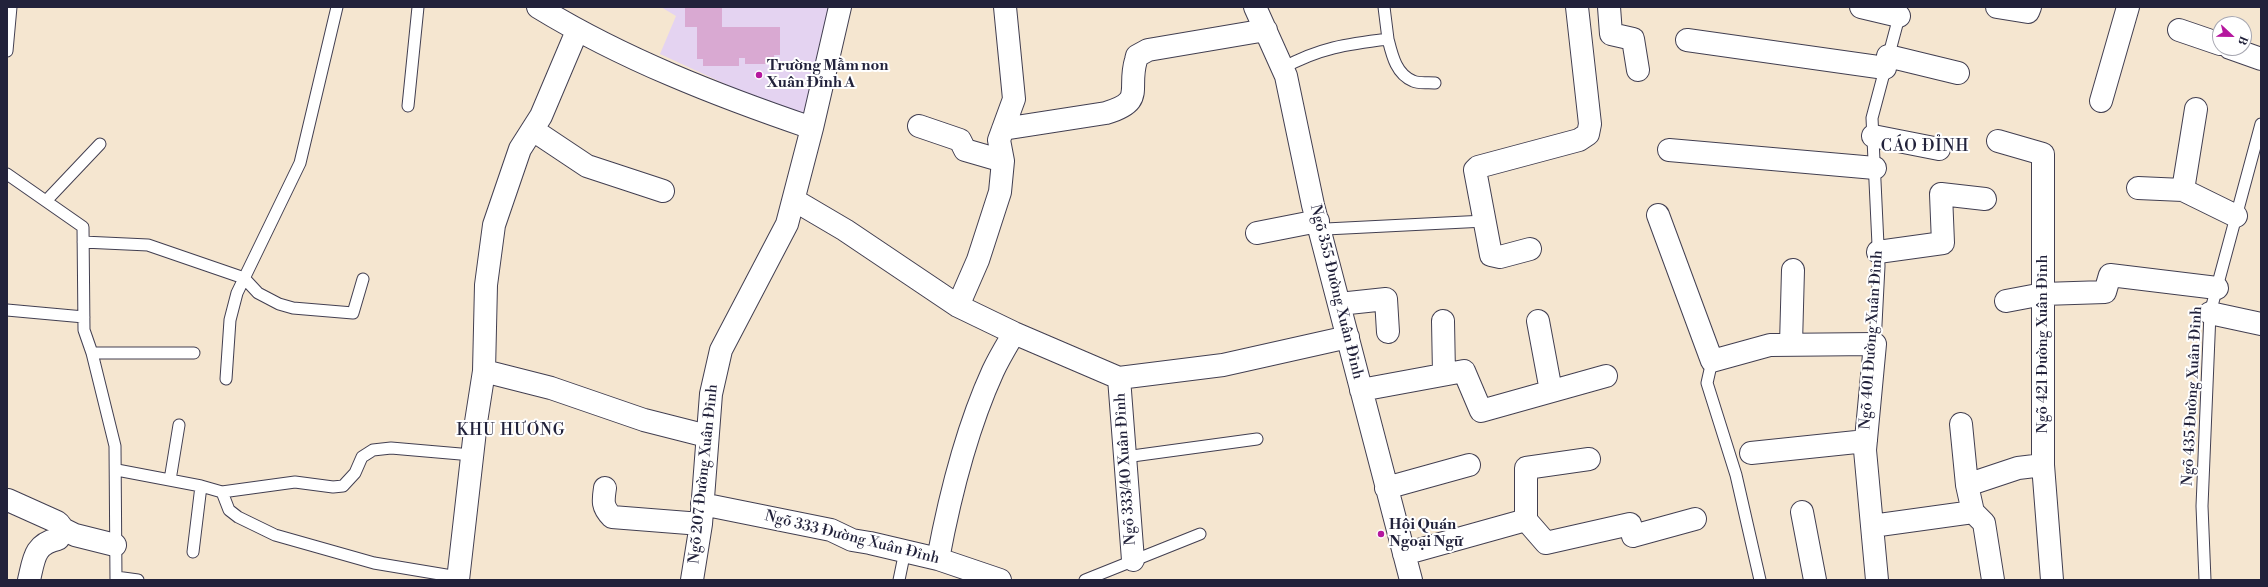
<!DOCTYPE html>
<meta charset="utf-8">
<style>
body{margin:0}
#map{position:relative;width:2268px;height:587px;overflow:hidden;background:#f5e6d0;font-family:"Libre Bodoni",serif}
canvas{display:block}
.frame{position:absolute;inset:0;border:8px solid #22223b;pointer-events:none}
.north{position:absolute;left:2212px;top:16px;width:40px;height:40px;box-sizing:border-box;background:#fff;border:1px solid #a7a7b1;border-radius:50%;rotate:112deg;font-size:11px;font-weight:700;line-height:16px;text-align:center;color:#22223b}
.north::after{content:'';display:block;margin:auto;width:14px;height:18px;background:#b5179e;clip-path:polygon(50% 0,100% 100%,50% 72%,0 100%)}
</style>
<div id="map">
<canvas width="2268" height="587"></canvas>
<div class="frame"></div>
<div class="north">B</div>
</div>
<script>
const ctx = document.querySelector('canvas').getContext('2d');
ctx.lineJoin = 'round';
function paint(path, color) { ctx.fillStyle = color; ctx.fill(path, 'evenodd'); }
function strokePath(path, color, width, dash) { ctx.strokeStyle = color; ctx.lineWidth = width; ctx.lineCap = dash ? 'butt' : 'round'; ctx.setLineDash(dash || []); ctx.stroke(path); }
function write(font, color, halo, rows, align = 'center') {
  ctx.font = font + ' "Libre Bodoni",serif'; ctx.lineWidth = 4; ctx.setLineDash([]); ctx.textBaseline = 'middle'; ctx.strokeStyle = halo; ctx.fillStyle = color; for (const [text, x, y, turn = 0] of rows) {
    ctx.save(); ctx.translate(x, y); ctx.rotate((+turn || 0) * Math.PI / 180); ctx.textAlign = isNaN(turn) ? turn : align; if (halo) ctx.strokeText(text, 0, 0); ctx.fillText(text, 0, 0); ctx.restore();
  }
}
paint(new Path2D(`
 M661,7H829L803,115L749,95L660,54L676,16Z`), '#e4d3f1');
paint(new Path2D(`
 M685,7H722V27H780V55H774L775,64H745V58H739V66H703V59H697V27H685Z`), '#d9a9d2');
const service = new Path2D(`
 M1384,7L1388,39
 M7,51L11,7
 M1283,68C1319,48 1347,44 1388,39C1392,55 1396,74 1413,81C1419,84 1428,82 1435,83
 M408,106L418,7
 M7,174L83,227L84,330L92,353L115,446L116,580
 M46,201L100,144
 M1320,227L1326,229L1485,221
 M83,242L148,245L244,278L258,293L279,304L293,308L353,313L363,279
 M7,310L84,317
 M1875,344L1879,266L1872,118L1900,13
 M92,353H194
 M1712,361L1707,383L1736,475L1760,580
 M226,379L230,320L237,293L300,163L337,7
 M1125,457L1257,439
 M117,470L201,486L222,492L295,482L333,487L343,486L355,473L362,457L373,450L391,448L472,455
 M170,480L179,425
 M222,492L229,510L238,517L275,535L374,563L458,577
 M193,552L201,486
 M116,577L138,580
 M899,580L905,551
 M1085,580L1200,534
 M2205,580L2202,506L2210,313L2261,124`);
const minor = new Path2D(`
 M538,7C623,59 718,96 812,128
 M1255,7L1286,76L1313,205L1411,580
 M1609,7L1611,34L1633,39L1638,70
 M1861,7L1899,16
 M1997,7L2028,12L2030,7
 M2179,30L2220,44
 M1687,40L1885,68
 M2230,48L2261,59
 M1888,56L1958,73
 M2101,101L2128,7
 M919,126L960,140L965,150L1003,161
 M1003,129L1106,113C1146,101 1127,90 1136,60L1137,56L1148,50L1266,30
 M533,130L587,166L663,191
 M1873,136L1939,149
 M1998,141L2043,154V465L2052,580
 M1669,150L1875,168
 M2138,188L2183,190L2236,216
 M2183,190L2196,109
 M794,200L845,230L958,306L1014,333L1119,378L1223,365L1348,337
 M1658,215L1712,361L1770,345L1875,344L1865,450L1877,580
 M1257,233L1318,221
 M1530,249L1500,257L1491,255L1475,170L1478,167L1579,140L1588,134L1590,124L1577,7
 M1878,252L1943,243L1941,194L1985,199
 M2006,301L2043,294L2105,292L2110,275L2217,288
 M1339,304L1386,299L1388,332
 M958,306L978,260L1000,192L1003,161L999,140L1014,99L1005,7
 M2210,313L2261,324
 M1443,321L1444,374
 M1538,321L1551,391
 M1791,344L1793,270
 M484,371L551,388L644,420L707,436
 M1119,378L1133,560
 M1361,390L1464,371L1481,411L1606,376
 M1961,424L1967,485L1973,512L1984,523L1993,580
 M1751,453L1866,441
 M1589,459L1526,468V520L1546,543L1630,524L1633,536L1695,519
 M1967,485L2018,468L2043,465
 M605,488C603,501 602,507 612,517L701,524
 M1386,488L1469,465
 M8,500L57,522C63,526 63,533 58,539C34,544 34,559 29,580
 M702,504L831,530L852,540L870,543L938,559L1000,580
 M1802,512L1815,580
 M1872,526L1973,512
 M61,528L75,535L115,545
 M1404,554L1526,520
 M938,559C950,495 966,430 993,371C999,358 1007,345 1014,333
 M458,580L476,422L484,371L486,285L494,225L520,149L541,116L577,31
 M692,580L701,524L711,394L721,350L787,224L812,128L840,7`);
strokePath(service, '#423f51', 13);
strokePath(minor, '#423f51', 24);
strokePath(service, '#fff', 11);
strokePath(minor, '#fff', 22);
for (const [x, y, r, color] of [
 [759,75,4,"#b5179e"],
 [1381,534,4,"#b5179e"]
]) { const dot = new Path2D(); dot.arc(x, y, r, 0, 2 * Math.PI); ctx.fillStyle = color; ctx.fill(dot); strokePath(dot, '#fff', 1.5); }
write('bold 15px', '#22223b', '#fff', [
 ["Trường Mầm non",767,66],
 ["Xuân Đỉnh A",767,83],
 ["Hội Quán",1389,525],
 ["Ngoại Ngữ",1389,542]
], 'left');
write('15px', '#22223b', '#fff', [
 ["Ngõ 355 Đường Xuân Đỉnh",1336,292,76],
 ["Ngõ 401 Đường Xuân Đỉnh",1872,340,-86],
 ["Ngõ 421 Đường Xuân Đỉnh",2043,344,-90],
 ["Ngõ 435 Đường Xuân Đỉnh",2193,396,-87],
 ["Ngõ 333/40 Xuân Đỉnh",1126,469,-94],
 ["Ngõ 207 Đường Xuân Đỉnh",704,474,-84],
 ["Ngõ 333 Đường Xuân Đỉnh",852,538,14]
]);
ctx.letterSpacing = '1px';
write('16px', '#22223b', '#fff', [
 ["CÁO ĐỈNH",1925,147],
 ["KHU HƯƠNG",511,431]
]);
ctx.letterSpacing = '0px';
</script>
